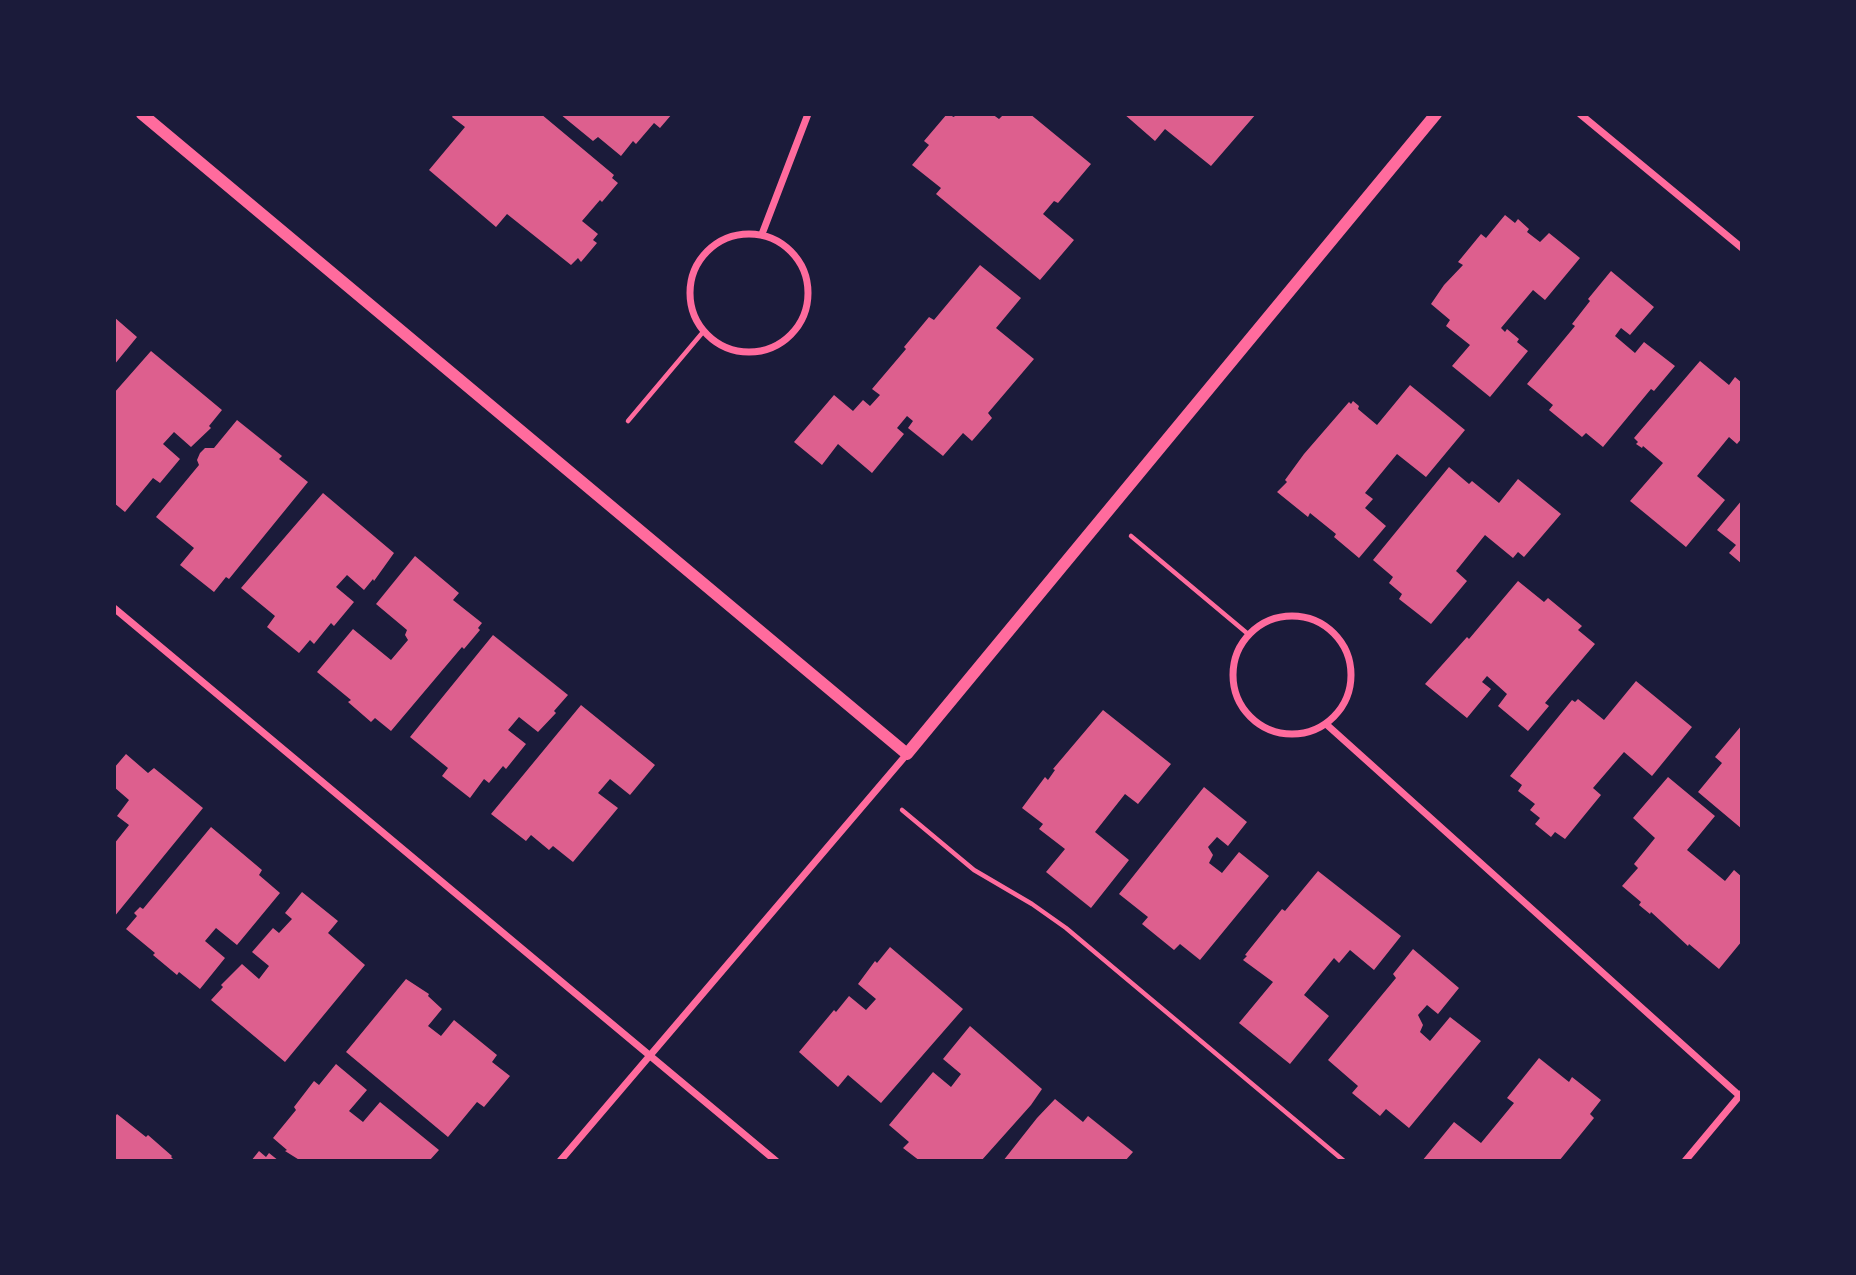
<!DOCTYPE html>
<style>
body{margin:0}
#map{position:relative;width:1856px;height:1275px;overflow:hidden;background:#1b1b3a;font-family:Figtree,sans-serif}
canvas{display:block}
.frame{position:absolute;inset:0;border:116px solid #1b1b3a;pointer-events:none}
</style>
<div id="map">
<canvas width="1856" height="1275"></canvas>
<div class="frame"></div>
</div>
<script>
const ctx = document.querySelector('canvas').getContext('2d');
ctx.lineJoin = 'round';
function paint(path, color) { ctx.fillStyle = color; ctx.fill(path, 'evenodd'); }
function strokePath(path, color, width, dash) { ctx.strokeStyle = color; ctx.lineWidth = width; ctx.lineCap = dash ? 'butt' : 'round'; ctx.setLineDash(dash || []); ctx.stroke(path); }
paint(new Path2D(`
 M454,114H541L614,175L612,178L618,183L602,202L600,200L582,221L598,234L593,240L597,243L581,262L578,258L571,265L507,214L496,227L429,170L465,127L452,117Z
 M560,114H672L660,128L654,123L636,144L633,141L621,156L598,137L593,141Z
 M947,114L954,117L956,114H992L999,119L1004,114H1030L1091,164L1058,203L1054,201L1043,214L1074,240L1040,280L936,194L941,188L912,165L929,145L924,141Z
 M1124,114H1256L1211,166L1165,129L1155,141Z
 M1505,215L1515,223L1518,219L1529,229L1527,232L1540,242L1549,233L1580,258L1545,300L1533,290L1501,328L1505,332L1507,329L1519,339L1517,342L1528,351L1490,397L1452,366L1470,345L1446,326L1450,320L1431,304L1444,285L1463,265L1458,262L1481,234L1486,238Z
 M980,265L1021,298L996,328L1034,359L988,413L992,418L972,441L963,433L943,456L908,428L913,421L907,416L897,428L904,434L872,473L838,444L822,465L794,442L834,395L853,411L863,400L870,406L880,395L872,389L906,349L904,347L929,317L934,320Z
 M1611,271L1654,307L1630,335L1621,328L1615,336L1635,353L1644,342L1675,366L1654,391L1651,389L1603,447L1586,433L1582,437L1549,410L1553,405L1527,384L1575,326L1572,324L1590,301L1588,299Z
 M114,317L137,337L114,365Z
 M151,351L222,410L209,426L211,428L191,447L174,432L163,444L180,459L160,483L153,478L125,512L114,503V393Z
 M1700,361L1729,385L1735,377L1742,383V438L1737,444L1729,437L1697,476L1725,500L1686,547L1630,501L1663,463L1643,446L1642,448L1636,444L1638,442L1634,438Z
 M1410,385L1465,430L1426,477L1397,454L1365,493L1373,499L1365,508L1386,526L1359,558L1334,537L1336,534L1310,513L1308,517L1277,492L1287,482L1285,480L1304,454L1349,402L1351,404L1353,401L1359,406L1358,409L1377,425Z
 M237,420L282,456L279,459L308,482L229,579L226,577L214,592L180,565L194,548L156,517L199,465L197,460L200,453L205,448H214Z
 M1449,467L1469,484L1472,481L1499,503L1518,479L1561,514L1524,557L1518,552L1513,558L1485,535L1456,571L1467,581L1431,624L1399,599L1402,594L1389,583L1393,577L1373,560Z
 M323,493L394,553L374,581L373,579L364,590L347,575L336,587L354,602L334,626L331,623L314,644L310,640L299,653L267,627L275,616L241,588Z
 M1742,500V564L1729,553L1736,545L1717,530Z
 M415,556L459,593L453,600L482,623L478,628L480,630L464,649L462,647L391,731L375,718L371,722L348,702L351,700L317,672L353,629L391,660L408,640L405,635L407,630L376,604Z
 M1518,581L1544,602L1548,598L1582,626L1578,630L1595,644L1545,703L1549,706L1528,731L1498,706L1507,694L1487,676L1482,682L1491,689L1467,718L1425,684L1467,637L1469,639Z
 M493,635L568,695L554,711L556,713L538,732L519,717L508,730L526,744L506,769L503,766L489,783L484,779L470,798L442,776L448,768L410,737Z
 M1636,681L1692,727L1652,776L1624,752L1593,788L1601,795L1565,839L1555,832L1551,837L1535,824L1540,818L1530,810L1535,804L1518,791L1522,785L1510,776L1572,700L1575,702L1578,699L1604,720Z
 M581,705L655,765L630,795L610,779L598,793L618,808L573,862L553,846L549,850L531,835L526,841L491,814Z
 M1103,710L1171,764L1138,804L1125,794L1095,832L1129,860L1091,908L1046,872L1065,849L1039,829L1043,824L1022,808L1045,777L1048,780L1055,770L1053,769Z
 M1742,725V829L1698,792L1722,763L1715,757Z
 M126,754L148,773L154,768L203,808L114,917V844L129,825L117,816L129,800L114,787V768Z
 M1668,777L1715,816L1687,850L1725,881L1734,870L1742,877V941L1719,969L1689,944L1688,946L1651,912L1650,914L1639,905L1641,902L1622,886L1638,868L1634,864L1655,838L1633,818Z
 M1204,787L1247,822L1228,846L1217,837L1208,847L1213,855L1209,863L1222,873L1239,852L1269,876L1200,960L1180,944L1174,950L1142,924L1148,917L1119,894Z
 M211,827L262,870L259,875L280,893L237,945L216,928L205,941L225,958L200,989L179,972L177,975L153,955L155,953L126,929L137,916L134,913L140,907L143,909Z
 M1318,871L1401,936L1374,970L1350,950L1339,963L1334,958L1304,995L1329,1016L1290,1064L1239,1023L1273,982L1243,960L1247,956L1245,955L1282,909L1285,911Z
 M302,892L338,921L328,933L365,965L285,1062L211,1000L223,987L221,985L242,964L259,979L269,966L252,952L273,928L279,933L292,919L285,913Z
 M890,947L963,1009L881,1103L848,1075L838,1087L799,1052L834,1010L836,1012L849,996L866,1010L876,999L858,984L875,961L877,963Z
 M1413,949L1459,988L1438,1014L1427,1005L1418,1015L1423,1025L1420,1032L1430,1041L1450,1017L1481,1041L1409,1128L1386,1109L1380,1116L1352,1093L1358,1086L1328,1060L1396,978L1393,974Z
 M406,979L429,994L428,996L442,1009L428,1026L441,1036L454,1020L497,1055L492,1062L510,1076L484,1107L477,1102L448,1137L346,1052Z
 M970,1026L1042,1089L1031,1105L981,1161H920L903,1148L909,1142L889,1125L933,1072L951,1087L961,1074L943,1059Z
 M1539,1058L1569,1082L1572,1077L1601,1100L1590,1114L1594,1118L1559,1161H1422L1454,1122L1481,1143L1514,1103L1507,1098Z
 M336,1064L367,1090L349,1111L363,1122L380,1102L439,1150L429,1161H301L285,1151L287,1150L273,1138L296,1110L294,1107L314,1081L319,1085Z
 M1055,1099L1083,1122L1088,1116L1133,1152L1125,1161H1003L1037,1118Z
 M117,1114L146,1137L148,1135L172,1156L171,1157L175,1161H114V1118Z
 M259,1151L266,1157L269,1153L279,1161H251Z`), '#dd5f8e');
strokePath(new Path2D(`
 M628,421L703,332
 M1131,536L1248,634
 M902,810L974,870L1032,904L1066,928L1344,1161`), '#ff6b9d', 4.5);
strokePath(new Path2D(`
 M1580,114L1742,248
 M690 293a59 59 0 1 1 118 0a59 59 0 1 1-118 0Z
 M762,234L808,114
 M114,608L776,1161
 M1233 675a59 59 0 1 1 118 0a59 59 0 1 1-118 0Z
 M1326,724L1742,1098
 M560,1161L907,754
 M1685,1161L1741,1094`), '#ff6b9d', 7);
strokePath(new Path2D(`
 M142,114L907,754L1436,114`), '#ff6b9d', 12);
</script>
